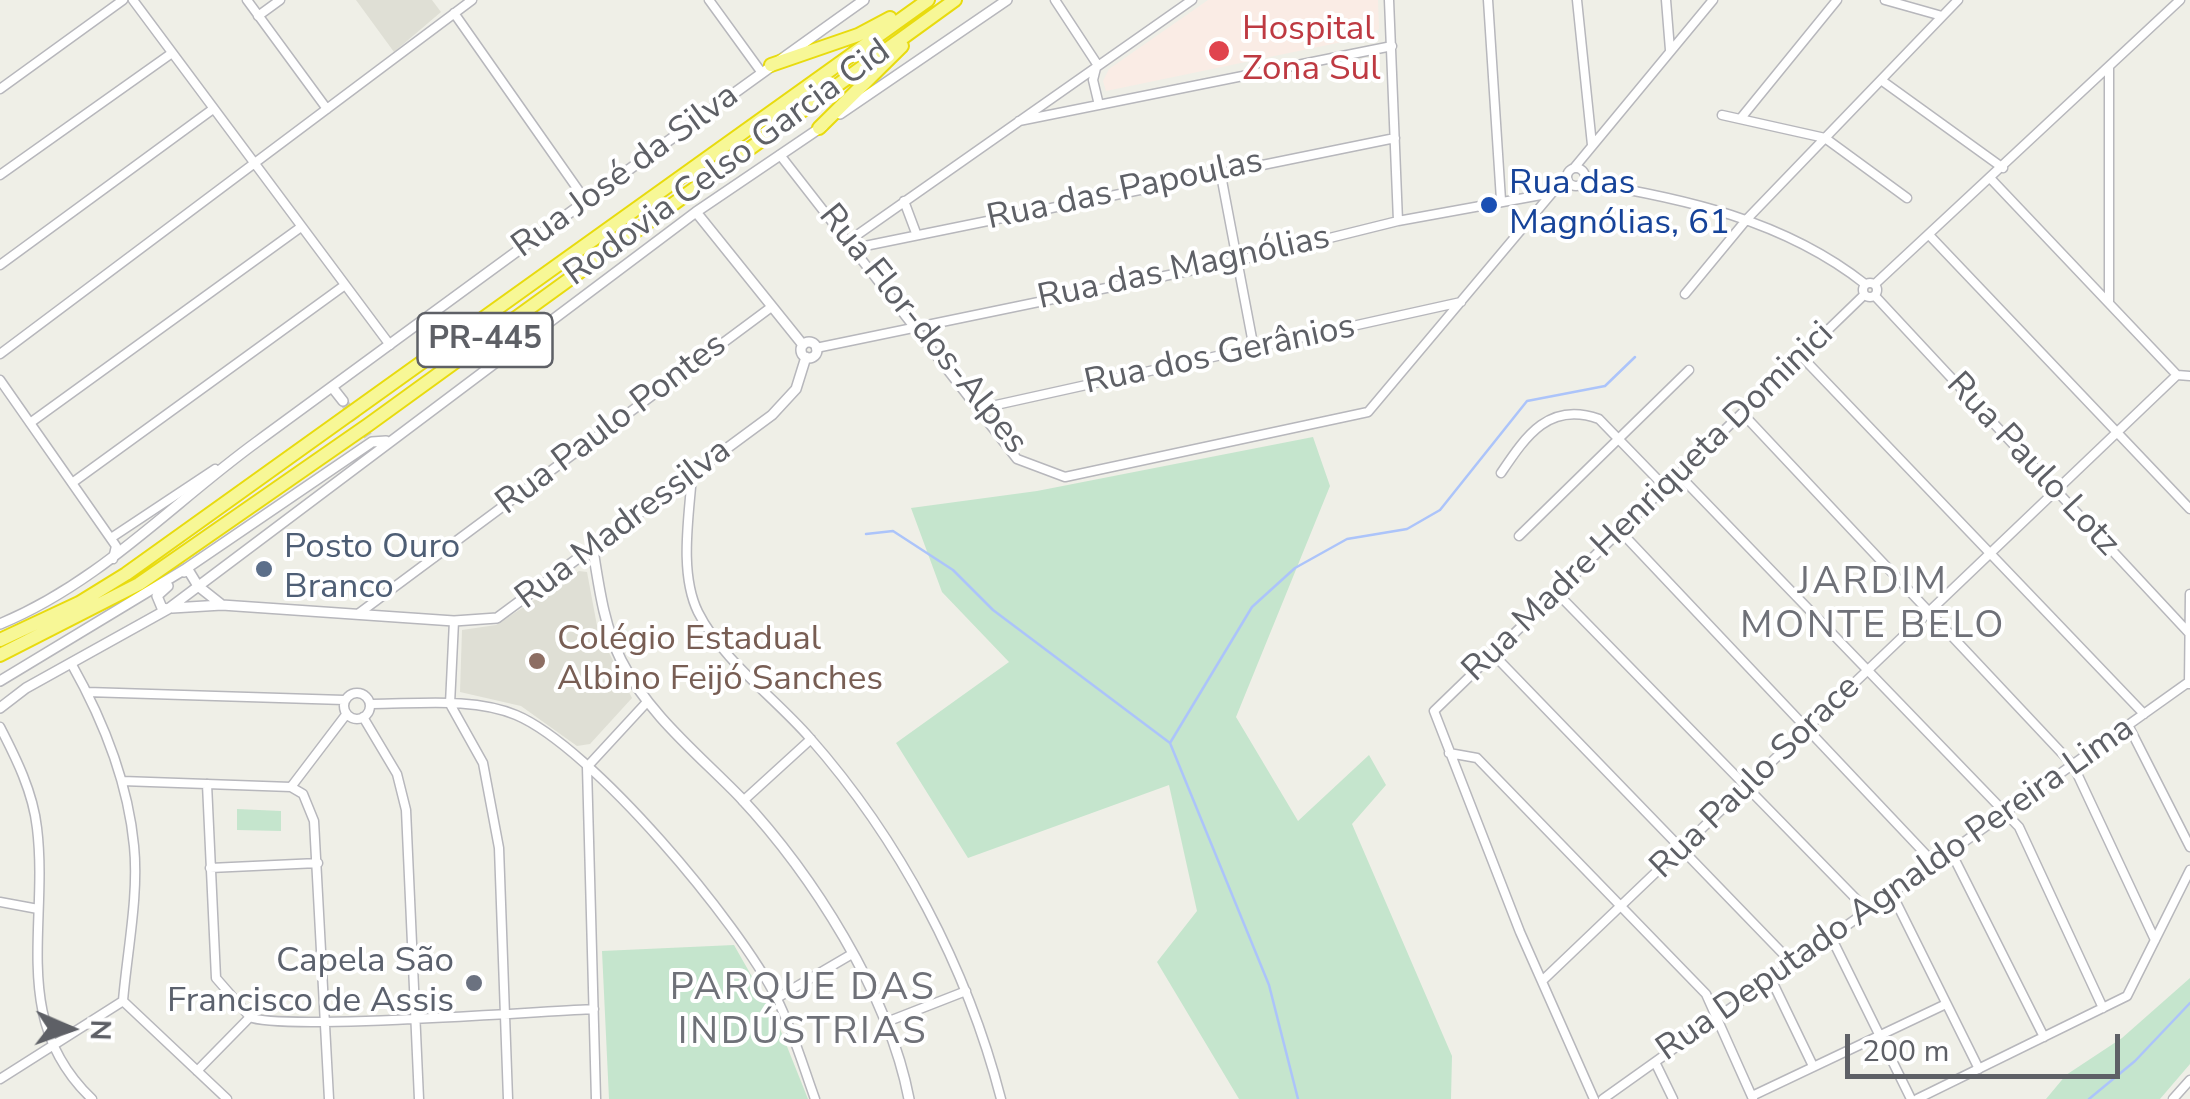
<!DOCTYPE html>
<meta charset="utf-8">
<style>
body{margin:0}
#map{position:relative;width:2190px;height:1099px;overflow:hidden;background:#efefe7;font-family:"Nunito Sans",sans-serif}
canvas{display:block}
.north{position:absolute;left:20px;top:979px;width:100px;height:100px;-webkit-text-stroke:8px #fff;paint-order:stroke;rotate:92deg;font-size:28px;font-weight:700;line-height:40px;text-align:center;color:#5e6066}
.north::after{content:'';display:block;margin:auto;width:35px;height:45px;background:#5e6066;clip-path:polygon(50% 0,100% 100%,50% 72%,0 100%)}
.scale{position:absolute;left:1845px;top:1034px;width:275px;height:45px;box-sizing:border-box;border:5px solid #5e6066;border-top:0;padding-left:12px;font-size:30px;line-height:35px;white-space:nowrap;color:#5e6066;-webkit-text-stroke:8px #fff;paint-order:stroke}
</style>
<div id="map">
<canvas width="2190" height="1099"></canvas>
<div class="north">N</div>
<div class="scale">200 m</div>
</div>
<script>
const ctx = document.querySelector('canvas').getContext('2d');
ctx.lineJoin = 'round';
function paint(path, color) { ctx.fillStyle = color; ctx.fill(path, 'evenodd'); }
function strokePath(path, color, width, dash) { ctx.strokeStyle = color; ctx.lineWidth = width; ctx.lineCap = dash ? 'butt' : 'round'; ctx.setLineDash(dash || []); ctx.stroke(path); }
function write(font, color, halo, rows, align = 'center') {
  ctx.font = font + ' "Nunito Sans",sans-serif'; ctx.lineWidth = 8; ctx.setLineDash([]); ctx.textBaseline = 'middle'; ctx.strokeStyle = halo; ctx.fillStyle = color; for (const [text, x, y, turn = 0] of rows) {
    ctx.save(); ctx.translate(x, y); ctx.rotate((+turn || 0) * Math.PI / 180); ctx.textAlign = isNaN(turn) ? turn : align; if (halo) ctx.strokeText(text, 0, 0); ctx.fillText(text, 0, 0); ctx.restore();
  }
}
paint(new Path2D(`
 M356,0H432L441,12L394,52Z
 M579,571L587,572L598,631L632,698L590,744L577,746L521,706L460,692L462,630L496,625Z`), '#dfdfd5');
paint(new Path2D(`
 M1208,0H1378L1379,29L1366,37L1106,91L1103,81L1109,69Z`), '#faece5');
paint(new Path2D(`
 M1313,437L1330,486L1236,717L1298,821L1369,755L1386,785L1352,824L1452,1056L1451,1099H1239L1157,962L1197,911L1169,785L968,858L896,743L1009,662L942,592L911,508L1037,491Z
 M237,809L281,811V831L237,830Z
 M734,945L776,1019L808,1099H609L602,951Z
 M2190,978V1064L2160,1099H2046L2066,1075L2122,1038Z`), '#c5e5cd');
strokePath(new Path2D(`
 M866,534L893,531L953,570L993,610L1170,743
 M1298,1099L1269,985L1170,743L1252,607L1295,568L1347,539L1407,529L1440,510L1527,401L1605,386L1635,357
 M2089,1099L2135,1061L2190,1003`), '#acc4fa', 2.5);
strokePath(new Path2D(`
 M343,401L368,436`), '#cbcbc7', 9, [9, 4.5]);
const minor = new Path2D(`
 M133,0L390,345
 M247,0L327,109
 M709,0L762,73
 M1055,0L1097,64L1093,80L1099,105
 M1389,0L1398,221
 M1488,0L1501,200
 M1577,0L1592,145
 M1666,0L1670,50
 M1885,0L1942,16
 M454,13L586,201
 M258,16L280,0
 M2109,67V303
 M1881,80L2003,168
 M0,89L123,0
 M1722,115L1825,138L1907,198
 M1741,118L1837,0
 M1019,121L1392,46
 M780,155L1017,459L1065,477L1368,412L1552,193L1568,182
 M1567 177a9 9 0 1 1 18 0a9 9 0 1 1-18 0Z
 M1574,168L1713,0
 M1220,170L1254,349
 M0,175L172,53
 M1991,179L2177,375
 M1583,182C1683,198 1784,220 1865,284
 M904,201L916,233
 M1931,237L2190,509
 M850,240L1192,0
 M855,248L1395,138
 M0,265L213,109
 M1863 290a7 7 0 1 1 14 0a7 7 0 1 1-14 0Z
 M1875,284L2180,0
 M1685,294L1747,219L1958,0
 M1875,296L2189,633
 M816,348L1237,261L1398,221L1552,193
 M0,354L472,0
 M1803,358L2144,714
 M0,380L116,546L113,559
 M978,409L1461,302
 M1743,414L2073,765L2155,940
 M30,423L301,227
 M1501,473C1526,436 1549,401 1599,419L1666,488
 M692,475C689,517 679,573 698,612C722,660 774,697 809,737C900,840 967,967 1001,1099
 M1679,475L2019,827L2103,1008
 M72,483L345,285
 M1620,531L1933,862
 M1519,536L1689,370
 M111,538L215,469
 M1556,592L1866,909
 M358,614L770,308
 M454,621L450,704L483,763L499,848L508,1099
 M1492,653L1791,962
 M71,663C102,718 128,783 134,846C139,895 127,952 123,1001L227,1099
 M2189,684L2190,594
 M87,692L344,700
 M344 706a13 13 0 1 1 26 0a13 13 0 1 1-26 0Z
 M372,704C416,704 474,697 516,715C592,747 739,923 777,999C793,1031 803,1066 815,1099
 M363,717L397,774L406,810L419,1099
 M2128,725L2190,847
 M0,727C16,758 33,792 37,828C49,926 9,1020 92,1099
 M1449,753L1477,758L1706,994L1753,1099
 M122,781L291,787
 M207,784L216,978L250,1017
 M743,801L811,739
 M1950,850L2044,1037
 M210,868L318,863
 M1891,892L1979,1069
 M0,902L38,909
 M1830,935L1911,1099
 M1770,977L1813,1066
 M1542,981L2177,375L2190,376
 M777,998L852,954
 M884,1023L966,991
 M1655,1062L1673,1099
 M197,1071L250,1017C278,1031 542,1011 594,1009
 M0,1079L123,1001
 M1752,1096L1946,1004
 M329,1099L314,821L303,794L291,787L345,716
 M596,1099L587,767L647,702
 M1594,1099L1520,932L1434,711L1864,295
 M1603,1099L2190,681
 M1917,1099L2127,996L2190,870
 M2173,1099L2190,1080`);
const tertiary = new Path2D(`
 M840,114L1007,0
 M696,212L803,345
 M801 350a8 8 0 1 1 16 0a8 8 0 1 1-16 0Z
 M332,387L343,401
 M593,550C599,587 604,626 621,660C648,714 698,754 740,797C812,874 889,994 909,1099
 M184,572L187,568L198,586L222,605
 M172,608L222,605L454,621L497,618L772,415L796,389L806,357
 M168,609L162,608L157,596L168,586
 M0,624C101,582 171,504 258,441C459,294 660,145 864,0
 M0,681L187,568L372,442L386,441
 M0,708L26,688L168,609L696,212L823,126`);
const motorway = new Path2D(`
 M771,65L858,35L890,18
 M819,128L902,46
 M0,640L79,603L126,574L928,0
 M0,655L139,584L368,425L955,0`);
strokePath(minor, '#b7b7bc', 11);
strokePath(tertiary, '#b7b7bc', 12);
strokePath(motorway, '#e8db0e', 16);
strokePath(minor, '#fff', 8);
strokePath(tertiary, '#fff', 9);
strokePath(motorway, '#f7f796', 12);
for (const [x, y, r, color] of [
 [1219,51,12,"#e0444e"],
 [1489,205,10,"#1a4fb4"],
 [264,569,10,"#5c6f8a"],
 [537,661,10,"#8d6e63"],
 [474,983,10,"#6b7280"]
]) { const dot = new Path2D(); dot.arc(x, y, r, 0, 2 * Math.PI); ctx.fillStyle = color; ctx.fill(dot); strokePath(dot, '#fff', 4); }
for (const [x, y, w] of [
 [485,340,135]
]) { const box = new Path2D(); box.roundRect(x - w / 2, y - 27, w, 54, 8); ctx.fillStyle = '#fff'; ctx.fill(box); strokePath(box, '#5e6066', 2.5); }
write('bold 32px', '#5e6066', null, [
 ["PR-445",485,340]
]);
write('35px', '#be3a42', '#fff', [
 ["Hospital",1242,31],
 ["Zona Sul",1242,71]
], 'left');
write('35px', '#5e6066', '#fff', [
 ["Rodovia Celso Garcia Cid",728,164,-36],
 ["Rua José da Silva",626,172,-36],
 ["Rua das Papoulas",1125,191,-12],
 ["Rua das Magnólias",1184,269,-12],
 ["Rua Flor-dos-Alpes",922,330,51],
 ["Rua dos Gerânios",1220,356,-12],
 ["Rua Paulo Pontes",612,425,-37],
 ["Rua Paulo Lotz",2032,465,47],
 ["Rua Madre Henriqueta Dominici",1649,503,-44],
 ["Rua Madressilva",624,525,-37],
 ["Rua Paulo Sorace",1756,778,-44],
 ["Rua Deputado Agnaldo Pereira Lima",1896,890,-35]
]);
write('35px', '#164399', '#fff', [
 ["Rua das",1509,185],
 ["Magnólias, 61",1509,225]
], 'left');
write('35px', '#4e5e75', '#fff', [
 ["Posto Ouro",284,549],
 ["Branco",284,589]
], 'left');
write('35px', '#785e54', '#fff', [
 ["Colégio Estadual",557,641],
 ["Albino Feijó Sanches",557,681]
], 'left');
write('35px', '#5b616d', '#fff', [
 ["Capela São",454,963],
 ["Francisco de Assis",454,1003]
], 'right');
ctx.letterSpacing = '2.5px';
write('38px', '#6f7178', '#fff', [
 ["JARDIM",1873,584],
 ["MONTE BELO",1873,628],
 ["PARQUE DAS",803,990],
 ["INDÚSTRIAS",803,1034]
]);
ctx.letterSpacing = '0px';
</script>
